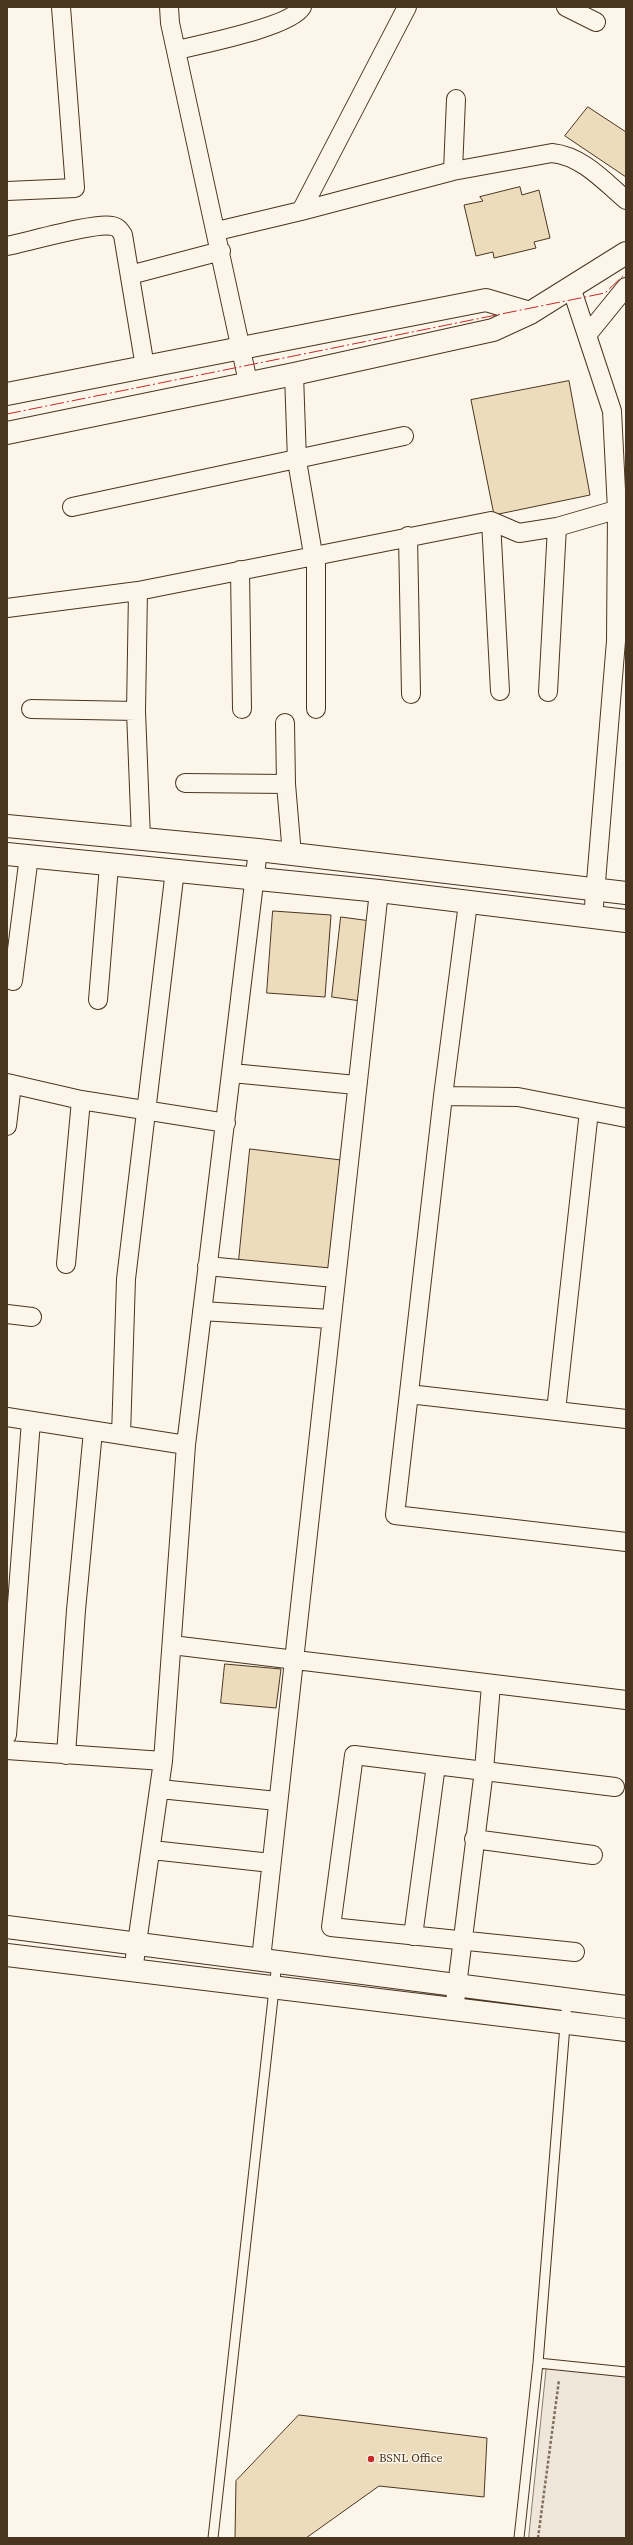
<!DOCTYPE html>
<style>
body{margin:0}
#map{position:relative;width:633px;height:2545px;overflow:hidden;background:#fbf6e9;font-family:"Source Serif 4",serif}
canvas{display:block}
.frame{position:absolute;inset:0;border:8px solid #4a3520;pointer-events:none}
</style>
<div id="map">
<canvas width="633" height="2545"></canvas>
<div class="frame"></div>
</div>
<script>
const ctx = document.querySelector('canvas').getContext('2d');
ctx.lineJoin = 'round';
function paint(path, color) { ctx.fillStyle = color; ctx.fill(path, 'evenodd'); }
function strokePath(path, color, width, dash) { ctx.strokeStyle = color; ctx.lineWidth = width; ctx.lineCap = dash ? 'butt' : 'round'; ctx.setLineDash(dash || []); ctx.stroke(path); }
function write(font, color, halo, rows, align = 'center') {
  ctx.font = font + ' "Source Serif 4",serif'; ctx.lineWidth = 3; ctx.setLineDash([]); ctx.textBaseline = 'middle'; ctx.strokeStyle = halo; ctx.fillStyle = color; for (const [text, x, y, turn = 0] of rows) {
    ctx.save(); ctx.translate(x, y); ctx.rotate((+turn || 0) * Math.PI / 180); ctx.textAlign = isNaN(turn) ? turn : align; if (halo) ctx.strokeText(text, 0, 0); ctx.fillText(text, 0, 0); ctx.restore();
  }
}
const green = new Path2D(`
 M547,2364L626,2375V2538H529Z`);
paint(green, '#ede6d9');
strokePath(green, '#887966', 1);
const building = new Path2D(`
 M588,107L626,132V177L565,136Z
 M520,187L522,195L539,190L550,238L534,242L536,248L494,258L493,252L476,256L464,205L483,201L480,197Z
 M569,381L590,495L494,515L471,400Z
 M273,911L331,915L325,997L267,993Z
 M341,917L371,921L361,1001L332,997Z
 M250,1149L341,1160L330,1270L239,1260Z
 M225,1664L281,1669L276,1708L221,1703Z
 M299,2415L487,2438L484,2497L379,2486L306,2538H235L236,2481Z`);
paint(building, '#ecdcbc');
strokePath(building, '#4a3520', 1);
const lane = new Path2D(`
 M538,2363L626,2372
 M213,2538L277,1962
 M519,2538L538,2363L567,2000`);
const street = new Path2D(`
 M169,7L170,23L248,382
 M407,7L301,211L453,171L552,153C582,156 604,181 626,200
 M566,7L596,22
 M177,50C201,44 291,27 302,7
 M453,171L456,99
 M7,191L75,188L61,7
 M217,231L301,211
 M7,246C28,242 95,222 112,226C118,227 120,230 123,235L145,367
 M130,275L221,251
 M571,287L612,411L617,510L616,641L593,918
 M587,335L626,287
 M294,374L297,461L313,554
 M72,507L404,436
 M491,521L500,691
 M408,536L411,694
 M316,555V709
 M240,570L242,709
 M7,608L138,591
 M548,692L557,527
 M31,709L136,711
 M285,723L286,784L292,855
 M185,783L286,784
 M141,839L136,711L138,591L491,521L519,533L557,527L626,507
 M468,903L443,1096L395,1515L626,1542
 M13,981L29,856
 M98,1000L109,866
 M232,1073L356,1085
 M7,1083L81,1100L226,1123
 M443,1096L518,1097L626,1118
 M7,1126L12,1084
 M66,1264L81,1100
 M207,1266L335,1278
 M202,1311L330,1319
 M7,1314L32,1317
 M409,1394L626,1419
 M556,1411L589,1111
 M7,1417L186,1445
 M121,1435L126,1279L175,870
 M172,1645L626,1700
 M7,1735L31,1421
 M7,1750L163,1761
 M66,1755L76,1610L93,1431
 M160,1789L277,1801
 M474,1839L593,1855
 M152,1850L271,1863
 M413,1936L436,1765
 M575,1952L331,1927L354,1755L615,1787
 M261,1959L379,891
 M133,1971L163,1761L186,1445L258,850
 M454,2010L484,1770L491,1685`);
const secondary = new Path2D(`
 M7,394L486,300L530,313
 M7,433L294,374L493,330L530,313L626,253
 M7,826L258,850L626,893
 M7,854L379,891L626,921
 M7,1927L626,2007
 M7,1955L626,2030`);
strokePath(lane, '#4a3520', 11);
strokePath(street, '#4a3520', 20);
strokePath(secondary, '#4a3520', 24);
strokePath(new Path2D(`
 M538,2538L559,2380`), '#7f6f5c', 2.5, [3, 2]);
strokePath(lane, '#fbf6e9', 9);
strokePath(street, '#fbf6e9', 18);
strokePath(secondary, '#fbf6e9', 22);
strokePath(new Path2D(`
 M7,414L605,293L626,273`), '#c62828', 1, [14, 3, 2, 3]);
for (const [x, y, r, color] of [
 [371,2459,4,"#c62828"]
]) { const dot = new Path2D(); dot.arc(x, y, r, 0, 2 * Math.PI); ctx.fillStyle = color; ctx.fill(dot); strokePath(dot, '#fbf6e9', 1.5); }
write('12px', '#4a3520', '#fbf6e9', [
 ["BSNL Office",379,2459]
], 'left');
</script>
